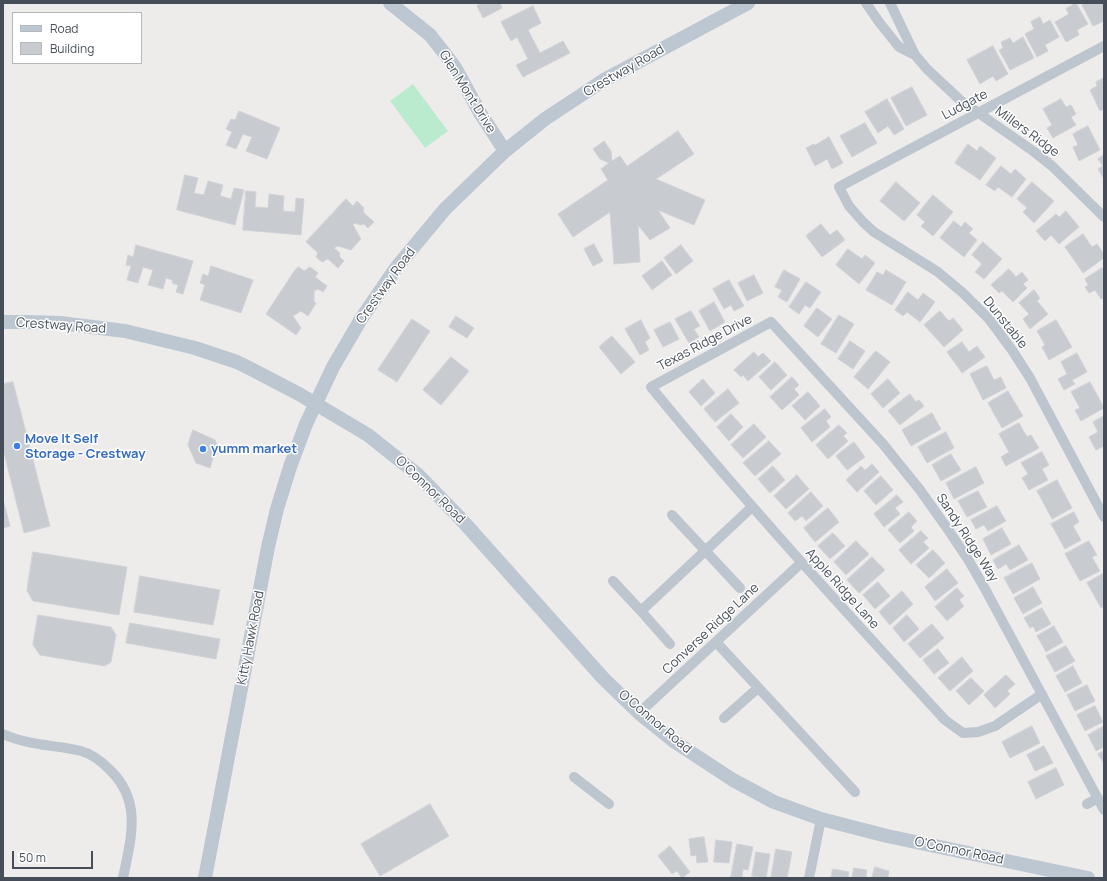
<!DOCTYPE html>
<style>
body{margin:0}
#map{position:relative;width:1107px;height:881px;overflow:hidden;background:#eeeceb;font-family:Manrope,sans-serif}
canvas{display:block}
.frame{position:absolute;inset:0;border:4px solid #454e58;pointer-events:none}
.legend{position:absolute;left:12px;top:12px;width:130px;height:52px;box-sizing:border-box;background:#fff;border:1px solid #b5b8bc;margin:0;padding:5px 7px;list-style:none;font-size:12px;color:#454e58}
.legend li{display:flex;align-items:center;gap:8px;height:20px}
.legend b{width:20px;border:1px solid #b5b8bc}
.scale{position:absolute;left:12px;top:851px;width:81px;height:18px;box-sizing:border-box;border:2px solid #454e58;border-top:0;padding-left:5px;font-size:12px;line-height:14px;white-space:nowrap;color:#454e58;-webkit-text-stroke:3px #fff;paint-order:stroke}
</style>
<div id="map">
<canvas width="1107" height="881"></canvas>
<div class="frame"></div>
<ul class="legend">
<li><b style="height:5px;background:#bdc7d2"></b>Road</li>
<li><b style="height:11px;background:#c8cbd0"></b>Building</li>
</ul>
<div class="scale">50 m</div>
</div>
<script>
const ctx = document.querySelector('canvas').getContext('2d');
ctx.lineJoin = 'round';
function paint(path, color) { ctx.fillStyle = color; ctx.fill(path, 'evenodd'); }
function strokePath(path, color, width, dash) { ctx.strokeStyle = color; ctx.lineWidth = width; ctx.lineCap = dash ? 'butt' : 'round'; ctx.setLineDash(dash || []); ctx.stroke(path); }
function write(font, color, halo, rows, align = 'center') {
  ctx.font = font + ' Manrope,sans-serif'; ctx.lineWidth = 3; ctx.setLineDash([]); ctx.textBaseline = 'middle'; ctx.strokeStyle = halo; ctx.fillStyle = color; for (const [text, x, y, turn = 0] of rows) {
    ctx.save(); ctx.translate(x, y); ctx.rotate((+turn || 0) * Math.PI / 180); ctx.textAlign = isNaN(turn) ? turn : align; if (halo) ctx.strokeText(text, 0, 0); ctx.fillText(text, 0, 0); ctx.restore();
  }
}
paint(new Path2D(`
 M413,84L448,131L425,148L390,101Z`), '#bbebcf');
const building = new Path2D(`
 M482,3H500L502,8L483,18L477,6Z
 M1076,3L1088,24L1077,30L1079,35L1066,42L1055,22L1069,14L1066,9Z
 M1085,3H1104V21L1093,26L1082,5Z
 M533,6L541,23L528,30L540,53L563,41L570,53L523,77L516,65L528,59L517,37L511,41L501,22Z
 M1040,17L1043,24L1050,20L1059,37L1045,45L1048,51L1037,57L1025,34L1034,29L1031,22Z
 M1023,37L1034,58L1010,70L999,50L1003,48L1001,42L1010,38L1013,43Z
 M993,46L1008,74L996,81L993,76L980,84L967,60Z
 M1104,78V109L1100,111L1090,90L1097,86L1096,82Z
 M912,87L927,115L906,126L891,98Z
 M887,99L904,129L894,135L888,126L878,133L865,112Z
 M1061,99L1066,107L1071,105L1076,114L1071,117L1076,125L1053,138L1047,128L1052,125L1043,109Z
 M239,111L280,128L267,159L246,151L252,137L243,134L236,149L226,145L232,132L226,129L231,119L235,120Z
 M865,123L877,143L852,157L840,136Z
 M1088,126L1100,150L1079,161L1073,147L1078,145L1073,134Z
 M678,131L694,154L656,179L705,200L694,225L658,210L670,228L650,240L638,225L640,262L614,264L610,212L573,237L558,214L608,180L601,169L609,163L600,159L593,149L604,141L611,151L612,161L620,156L627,166Z
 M829,137L843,163L832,169L827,159L815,166L806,148L814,144L815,145Z
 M968,144L977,151L980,146L996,158L980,180L955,163Z
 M1104,155V179L1098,169L1103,166L1098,159Z
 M1001,166L1011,174L1015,169L1026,179L1012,197L998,187L995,191L986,185Z
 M185,175L198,178L194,193L204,195L208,181L223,185L220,196L231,199L234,188L244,190L235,225L177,210Z
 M896,182L920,203L904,221L880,201Z
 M1032,182L1054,201L1034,223L1023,212L1027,208L1017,199Z
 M246,191L256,192L255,207L268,208L269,194L284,196L283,211L295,212L296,198L304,199L301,235L243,230Z
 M933,195L953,212L933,236L921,226L925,222L917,215Z
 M346,199L353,206L357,201L364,208L363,212L374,222L368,228L364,224L361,225L354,223L353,225L361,239L351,250L338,246L334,248L340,253L339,256L344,261L338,268L328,259L322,262L316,257L318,253L306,242Z
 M1066,211L1079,227L1059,244L1051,235L1045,241L1036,231L1056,214L1059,217Z
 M954,221L961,227L965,222L973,229L969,233L977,240L964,257L940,238Z
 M821,224L830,235L837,230L845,240L822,257L806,236Z
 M1083,234L1092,247L1097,244L1104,254V258L1083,273L1065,247Z
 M983,242L1002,259L984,279L975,272L982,264L972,255Z
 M594,244L603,261L593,266L584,249Z
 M136,245L193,261L183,294L176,292L178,285L172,283L173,280L166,278L163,289L148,285L153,270L143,267L138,283L127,280L131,266L126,265L128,255L133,257Z
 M681,245L693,261L676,274L664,258Z
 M848,249L862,259L865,255L875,263L859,284L836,265Z
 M662,261L672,275L652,290L642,276Z
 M211,266L253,280L241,313L200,300L205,285L200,283L203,274L208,276Z
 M299,267L304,271L310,267L318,273L315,277L327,286L323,292L318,289L314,291V302L316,303L308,316L301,311L293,316L301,328L296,335L266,314L295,270Z
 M1102,268L1104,271V298L1101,299L1095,290L1089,293L1085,287L1088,285L1085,279Z
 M1009,269L1016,277L1022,272L1028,280L1023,284L1027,288L1013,302L1002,291L999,293L991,285Z
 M784,270L800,279L787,302L778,297L782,290L775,287Z
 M886,270L906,282L892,305L866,290L877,272L883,275Z
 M754,275L763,293L747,301L738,283Z
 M729,280L744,306L734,311L731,305L724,309L713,289Z
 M806,282L821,292L810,308L805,305L799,314L789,307Z
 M1034,290L1040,298L1037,301L1048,314L1030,329L1023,319L1029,314L1019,303Z
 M908,292L918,300L923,293L935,302L920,322L907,312L903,316L895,310Z
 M714,302L725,322L710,331L699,311Z
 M817,308L832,319L818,337L804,326Z
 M691,311L700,326L694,329L699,337L689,343L675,319Z
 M940,311L949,321L953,318L963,330L944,347L924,325Z
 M839,315L854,324L836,353L821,344Z
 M456,316L474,328L467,338L449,327Z
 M412,319L430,331L397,382L378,370Z
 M641,320L650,338L645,342L649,350L640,355L625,329Z
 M1056,320L1072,347L1049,360L1042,347L1045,345L1037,331Z
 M670,322L679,339L663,347L654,330Z
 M612,336L635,362L621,374L599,347Z
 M850,341L865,351L853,369L838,359Z
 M962,342L969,352L977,346L985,357L962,373L947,352Z
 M876,351L890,362L868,389L854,377Z
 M754,352L758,357L763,353L771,361L748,381L743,375L741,377L734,370Z
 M1077,353L1087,372L1072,380L1075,384L1064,390L1058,379L1067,374L1061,362Z
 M451,357L469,371L441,405L423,390Z
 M775,362L787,375L771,390L759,377Z
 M987,366L994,380L1001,377L1006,388L983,400L970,374Z
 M792,377L799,385L794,389L799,395L782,410L770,397Z
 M703,379L715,393L701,406L689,392Z
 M888,379L900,393L883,408L871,394Z
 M13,382L50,526L24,533L3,449V384Z
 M1090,382L1104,408L1081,421L1075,410L1080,408L1071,392Z
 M728,389L739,403L715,422L704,409Z
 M1008,391L1023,416L1002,428L988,403Z
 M808,392L820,406L805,420L792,406Z
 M910,394L916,402L919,400L924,406L900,425L888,411Z
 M825,409L831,417L826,421L830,427L812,442L801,428Z
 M932,413L941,429L911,446L902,430Z
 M731,414L743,427L729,441L717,427Z
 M1104,416V446L1096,450L1089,437L1098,432L1093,422Z
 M1019,423L1027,437L1031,435L1039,448L1006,466L1001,457L1009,452L999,434Z
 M754,424L766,437L743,458L731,445Z
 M839,425L847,433L843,436L848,441L828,459L816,445Z
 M193,430L215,440L217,445L210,468L196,463L188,445Z
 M946,432L954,448L927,463L918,447Z
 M769,441L781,454L755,476L743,463Z
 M854,442L865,457L847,470L836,456Z
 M1042,452L1049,465L1042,469L1048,480L1029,490L1022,478L1028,474L1021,463Z
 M951,454L961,470L941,481L932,465Z
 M872,464L879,472L857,492L846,480L861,466L865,470Z
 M773,466L785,480L770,493L758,479Z
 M976,467L984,483L954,499L946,483Z
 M797,475L809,489L786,509L774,496Z
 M881,476L893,490L876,505L864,491Z
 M1057,480L1072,508L1052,519L1037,491Z
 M978,491L987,507L967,517L958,501Z
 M811,492L823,506L806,521L802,516L795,521L788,513Z
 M897,495L903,502L895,508L900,514L884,527L874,514Z
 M3,499L10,526L3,528Z
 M997,506L1006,521L988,531L984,525L976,529L971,520Z
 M828,508L839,522L815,542L804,528Z
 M909,512L917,521L911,527L914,531L900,543L888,530Z
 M1074,512L1079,522L1073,526L1081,540L1065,549L1051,524Z
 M1002,528L1011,544L991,555L983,539Z
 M921,531L928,538L923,542L929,548L911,564L899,550Z
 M833,533L845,546L830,559L818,546Z
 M856,541L869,554L846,575L834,562Z
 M1089,541L1097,555L1092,557L1100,571L1080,581L1065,554Z
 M1019,545L1028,560L1010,570L1006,564L998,569L993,560Z
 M933,550L945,563L929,578L916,565Z
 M33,552L127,567L119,615L33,601L27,591Z
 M872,557L885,570L859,593L847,580Z
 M1032,563L1040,579L1013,594L1004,578Z
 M947,569L958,583L935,601L925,587Z
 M1104,573V606L1101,608L1087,583Z
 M140,576L220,590L213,625L134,612Z
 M878,582L890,596L875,609L863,595Z
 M1033,587L1042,603L1023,614L1014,598Z
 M957,588L964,596L959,600L964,606L947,621L935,607Z
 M902,591L913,604L890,625L879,612Z
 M1042,608L1051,624L1036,632L1033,626L1030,628L1024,618Z
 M38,615L111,627L116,635L111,662L105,666L40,655L33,645Z
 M907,615L919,629L904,642L893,628Z
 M130,623L220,639L216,659L126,643Z
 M932,624L944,638L920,658L908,644Z
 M1054,626L1063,642L1046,652L1037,636Z
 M1066,646L1075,661L1055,672L1046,656Z
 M938,649L949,663L934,674L923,660Z
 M962,657L973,671L950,691L938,678Z
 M1073,666L1082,683L1065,692L1056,676Z
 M1006,675L1015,684L1007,691L1010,694L995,708L984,695Z
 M971,678L984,691L969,705L956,691Z
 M1087,685L1095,701L1075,711L1067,695Z
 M1095,706L1103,722L1085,731L1077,715Z
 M1032,726L1040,743L1010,758L1002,742Z
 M1104,726V747L1096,751L1088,735Z
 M1044,746L1053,763L1035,771L1027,755Z
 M1104,751V764L1098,754Z
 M1056,768L1064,785L1036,799L1028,782Z
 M430,804L449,836L380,876L361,844Z
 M704,837L708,862L697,863L696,855L691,856L689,839Z
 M716,840L732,842L729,863L714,862Z
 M737,844L753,847L748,870L743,869L742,878L731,877Z
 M670,846L690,872L682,878L677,871L672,874L658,856Z
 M776,849L792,852L787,878H771Z
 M756,852L770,854L766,878L752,876Z
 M875,867L889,871L888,878H872Z
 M854,868L867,870L866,878H852Z
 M833,869L849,872L848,878H831Z`);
paint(building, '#c8cbd0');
strokePath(building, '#d0d2d7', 1);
strokePath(new Path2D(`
 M866,3L879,22L899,47L915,55L890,3
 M1104,46L839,187L849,206L863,222L874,232L938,272L963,293L989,319L1012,350L1030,378L1104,517
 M915,55L927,69L960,100L1033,151L1052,166L1104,217
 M672,515L740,588
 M613,581L641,611
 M716,642L855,792
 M670,644L641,611L752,507
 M1042,694L995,726L978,732L963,733L945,720C845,611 745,502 651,387L771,322L883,444L920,490L947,528L969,561L984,587L1104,810
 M639,713L801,563
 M724,718L758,688
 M3,734C27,745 55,745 81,751C92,754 101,761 109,769C143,801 131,838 123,878
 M574,777L609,804
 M1087,804L1098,798
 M809,878L821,819`), '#bdc6ce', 10);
strokePath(new Path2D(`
 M390,3L430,35L445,54L456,69L480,113L505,151
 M3,322H26L60,323L125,331L195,348L237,362L253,370L299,394L368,435L417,474L460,518L603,678L639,713L675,742L733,780L774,802L821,819L887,836L1088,878
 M205,878L268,547L277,509L290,467L306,424L333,367L361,319L396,268L445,209L505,151L545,119L604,80L748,3`), '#bdc7d2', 14);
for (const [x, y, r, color] of [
 [17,446,4,"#3f7fe0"],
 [203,449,4,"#3f7fe0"]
]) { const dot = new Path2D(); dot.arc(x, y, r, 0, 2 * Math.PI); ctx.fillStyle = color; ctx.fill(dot); strokePath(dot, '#fff', 1.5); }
write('13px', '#454e58', '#fff', [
 ["Crestway Road",624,71,-30],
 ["Glen Mont Drive",467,92,58],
 ["Ludgate",965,105,-28],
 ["Millers Ridge",1027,132,36],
 ["Crestway Road",386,286,-54],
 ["Dunstable",1005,323,51],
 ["Crestway Road",61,326,4],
 ["Texas Ridge Drive",705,343,-28],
 ["O'Connor Road",430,490,44],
 ["Sandy Ridge Way",967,538,57],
 ["Apple Ridge Lane",842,589,48],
 ["Converse Ridge Lane",711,629,-43],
 ["Kitty Hawk Road",251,638,-79],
 ["O'Connor Road",655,722,40],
 ["O'Connor Road",959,851,12]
]);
write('bold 13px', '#366cbe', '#fff', [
 ["Move It Self",25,439],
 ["Storage - Crestway",25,454],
 ["yumm market",211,449]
], 'left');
</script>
